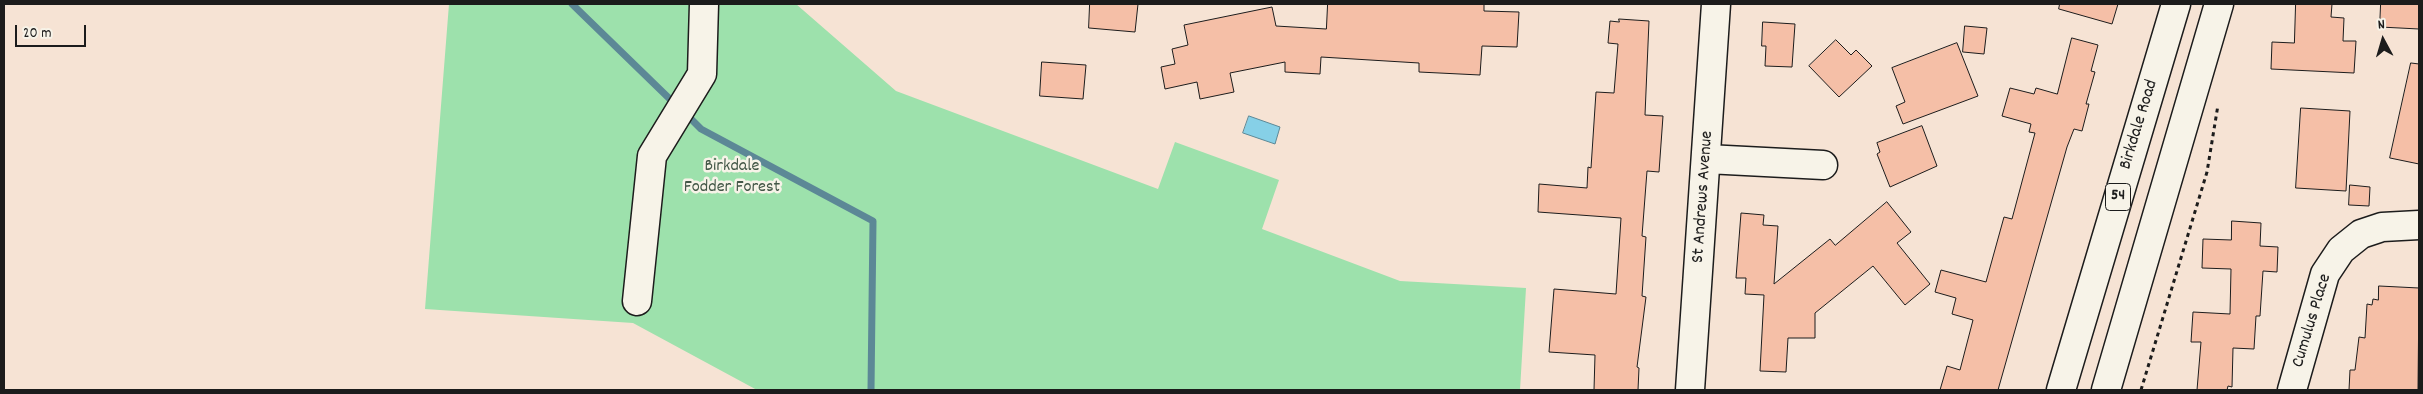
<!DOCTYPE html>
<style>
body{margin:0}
#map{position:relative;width:2423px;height:394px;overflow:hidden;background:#f6e3d4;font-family:Dekko,sans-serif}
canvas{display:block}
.frame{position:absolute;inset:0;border:5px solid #1c1c1c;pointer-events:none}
.north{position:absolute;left:2358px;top:15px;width:50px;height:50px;-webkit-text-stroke:4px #f7f3e8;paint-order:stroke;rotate:354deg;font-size:14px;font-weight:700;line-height:20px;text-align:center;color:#1c1c1c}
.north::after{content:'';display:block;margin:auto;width:18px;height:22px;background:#1c1c1c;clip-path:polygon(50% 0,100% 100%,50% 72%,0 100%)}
.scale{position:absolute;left:15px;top:25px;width:71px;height:22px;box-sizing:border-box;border:2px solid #1c1c1c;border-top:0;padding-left:6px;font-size:15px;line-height:18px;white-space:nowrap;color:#1c1c1c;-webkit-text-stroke:4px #f7f3e8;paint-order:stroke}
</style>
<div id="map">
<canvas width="2423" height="394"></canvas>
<div class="frame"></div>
<div class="north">N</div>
<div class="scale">20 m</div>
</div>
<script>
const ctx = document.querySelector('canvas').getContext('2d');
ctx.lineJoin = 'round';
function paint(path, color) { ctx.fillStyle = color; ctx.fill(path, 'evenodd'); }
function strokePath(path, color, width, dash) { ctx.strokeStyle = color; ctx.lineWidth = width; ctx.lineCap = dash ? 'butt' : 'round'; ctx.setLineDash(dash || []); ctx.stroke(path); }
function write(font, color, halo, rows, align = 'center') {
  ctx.font = font + ' Dekko,sans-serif'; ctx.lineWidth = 5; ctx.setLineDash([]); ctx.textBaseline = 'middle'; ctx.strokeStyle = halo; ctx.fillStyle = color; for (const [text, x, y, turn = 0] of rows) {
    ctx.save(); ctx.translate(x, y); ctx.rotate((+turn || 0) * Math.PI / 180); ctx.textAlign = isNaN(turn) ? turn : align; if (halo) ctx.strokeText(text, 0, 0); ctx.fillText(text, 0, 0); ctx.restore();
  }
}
paint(new Path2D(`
 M449,4H796L896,91L1158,189L1175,142L1279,180L1262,229L1400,281L1526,288L1520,390H757L633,323L425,309Z`), '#9de1ac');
const water = new Path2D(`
 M1249,116L1280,127L1275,144L1243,133Z`);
paint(water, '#86d0e7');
strokePath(water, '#5c8896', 1);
strokePath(new Path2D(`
 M572,4L677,106
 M685,113L701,129L873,221L871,390`), '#5c8896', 7);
const building = new Path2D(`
 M1090,4H1138L1135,32L1089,28Z
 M1328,4H1484V11L1519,12L1517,47L1482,46L1480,75L1419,72V63L1321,57L1320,74L1285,72V62L1230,73L1234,92L1200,99L1197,82L1165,89L1161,67L1175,64L1172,49L1188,45L1184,25L1272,7L1276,26L1326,29Z
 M2060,4H2118L2112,24L2059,9Z
 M2296,4H2332L2331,17L2344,18L2343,41H2356L2354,73L2271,69L2272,42L2294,43Z
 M2381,4H2419V29L2380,27Z
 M1619,19L1649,21L1645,115L1663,116L1659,172L1647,171L1642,236L1646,237L1642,296L1646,297L1637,367L1639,368L1638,390H1594L1595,355L1549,352L1554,289L1616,294L1621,218L1538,212L1539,184L1587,188L1588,167L1591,168L1596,92L1614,93L1618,44L1608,43L1610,21L1619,22Z
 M1763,22L1795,24L1792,67L1765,66L1766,46H1762Z
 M1965,26L1987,28L1984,54L1963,52Z
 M2072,38L2098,45L2091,71L2095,72L2086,104H2089L2082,131L2074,129L2067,147L1998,390H1940L1947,366L1960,370L1973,320L1952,314L1956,298L1935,292L1941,270L1986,282L2004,217L2012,219L2035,133L2029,132L2031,124L2002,116L2010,88L2034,94L2036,88L2057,94Z
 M1836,40L1851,55L1856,50L1872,66L1839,97L1809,66Z
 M1957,43L1978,96L1903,124L1896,106L1905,102L1892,68Z
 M1042,62L1086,65L1083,99L1040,96Z
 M2411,63L2419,64V164L2390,158Z
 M2301,108L2350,111L2346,191L2296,188Z
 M1922,126L1937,166L1890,187L1877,154L1880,152L1877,143Z
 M2350,185L2370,187L2369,206L2349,205Z
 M1887,202L1911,232L1897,243L1930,284L1905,305L1873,266L1815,313V338H1788L1786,372L1760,371L1764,295L1745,294L1746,278H1736L1741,213L1764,215L1763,225L1778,226L1774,284L1830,239L1835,245Z
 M2232,221L2261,223L2260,246L2278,247L2277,272L2263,271L2260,316H2256L2254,349L2233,348L2232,387L2228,386L2227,390H2197L2201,342H2191L2193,312L2230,314L2231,269L2202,268L2203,239L2231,240Z
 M2379,286L2419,288L2418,390H2349L2350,370H2355L2359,337L2365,338L2367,304L2372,305L2373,299L2378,300Z`);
paint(building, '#f5bfa7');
strokePath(building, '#1c1c1c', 1);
const minor = new Path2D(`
 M1707,159L1823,165
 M637,301L652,156L702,74L704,4
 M1690,390L1716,4
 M2292,390L2325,274L2341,250L2361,234L2382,227L2419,225`);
const major = new Path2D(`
 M2061,390L2176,4
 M2106,390L2219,4`);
strokePath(minor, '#1c1c1c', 31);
strokePath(major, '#1c1c1c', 31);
strokePath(new Path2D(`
 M2141,390L2207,172L2218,105`), '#1c1c1c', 3, [4, 4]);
strokePath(minor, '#f7f3e8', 28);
strokePath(major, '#f7f3e8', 28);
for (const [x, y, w] of [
 [2118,197,25]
]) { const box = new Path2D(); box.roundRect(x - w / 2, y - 13.5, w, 27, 4); ctx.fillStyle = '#f7f3e8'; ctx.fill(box); strokePath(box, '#1c1c1c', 1); }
write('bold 16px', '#1c1c1c', null, [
 ["54",2118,197]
]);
write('18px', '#1c1c1c', '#f7f3e8', [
 ["Birkdale Road",2140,125,-73],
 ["St Andrews Avenue",1704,197,-86],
 ["Cumulus Place",2313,321,-73]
]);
write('18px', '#435747', '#f7f3e8', [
 ["Birkdale",732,168],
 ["Fodder Forest",732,189]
]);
</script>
